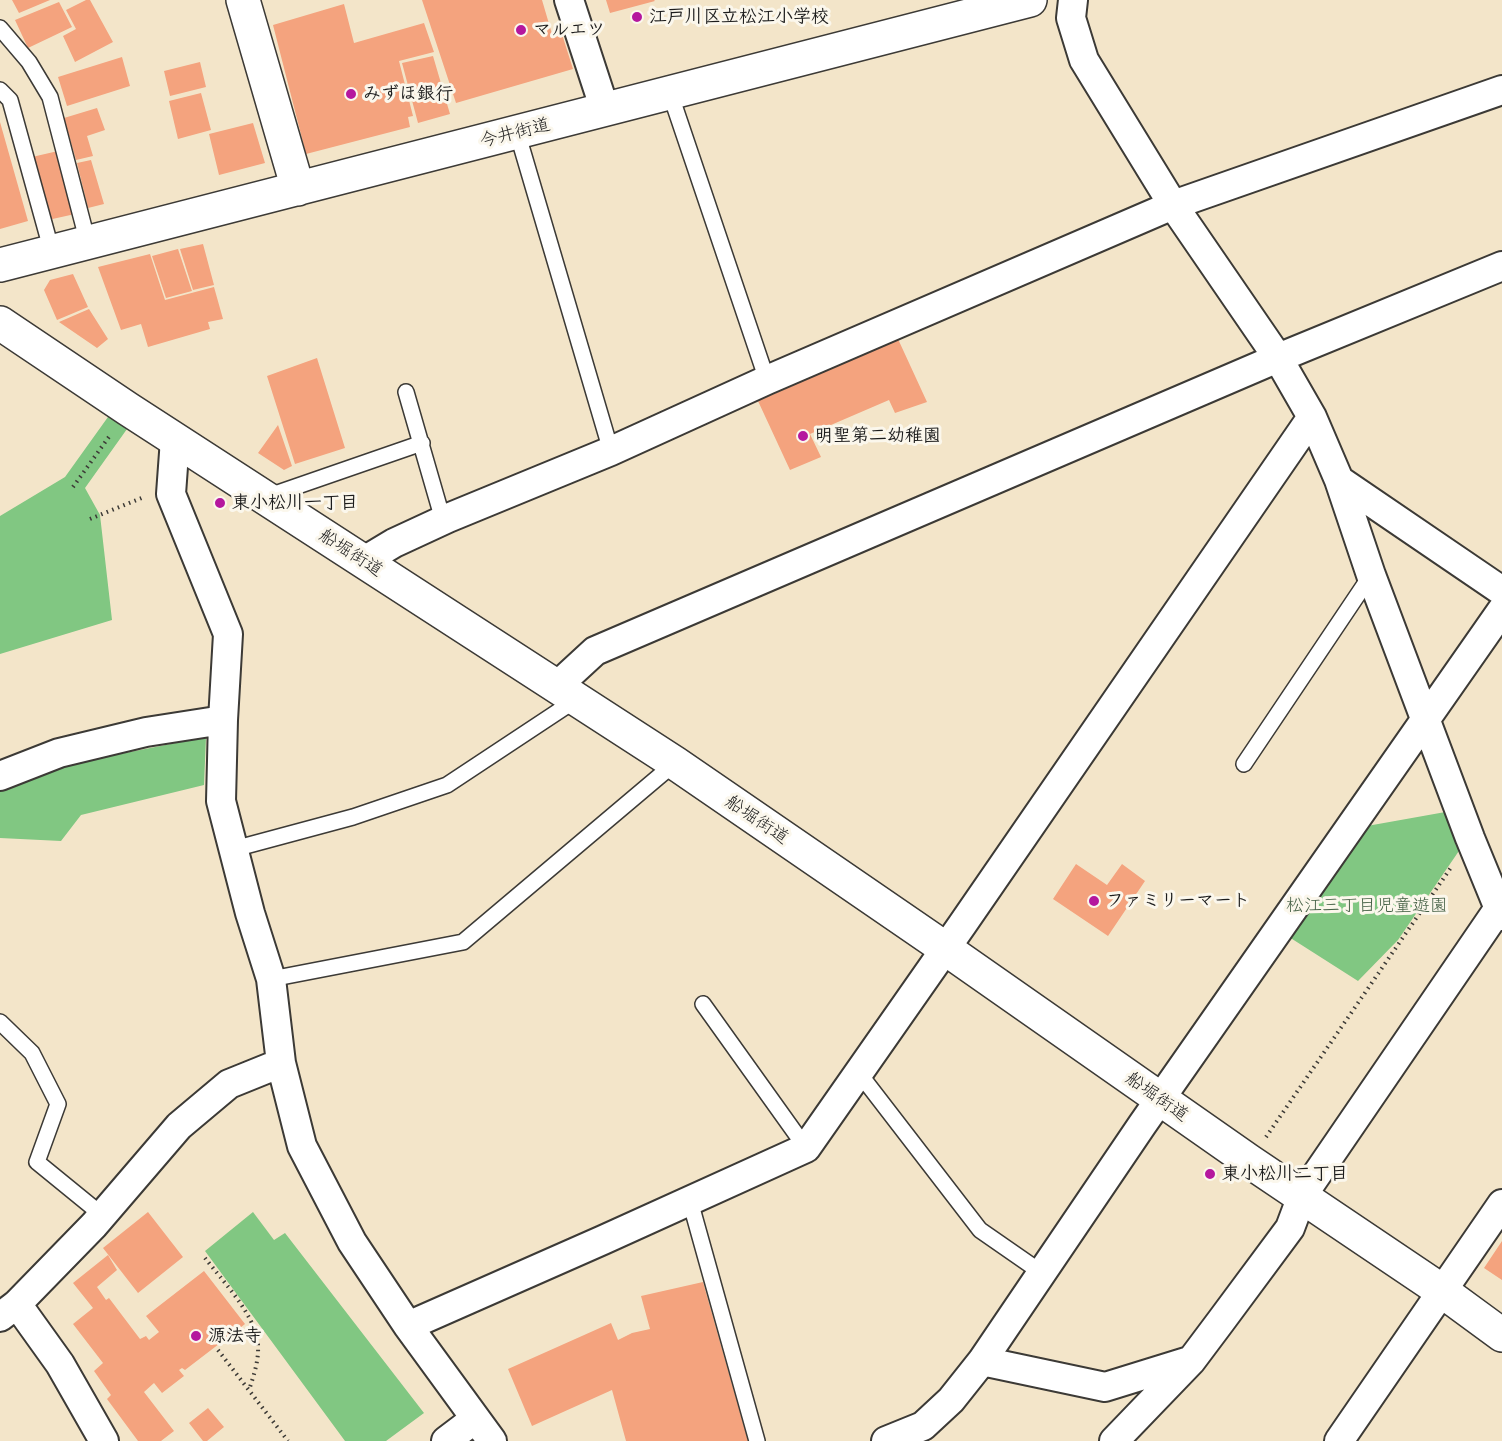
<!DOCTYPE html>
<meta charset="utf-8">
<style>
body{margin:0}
canvas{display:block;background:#f3e5c9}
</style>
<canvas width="1502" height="1441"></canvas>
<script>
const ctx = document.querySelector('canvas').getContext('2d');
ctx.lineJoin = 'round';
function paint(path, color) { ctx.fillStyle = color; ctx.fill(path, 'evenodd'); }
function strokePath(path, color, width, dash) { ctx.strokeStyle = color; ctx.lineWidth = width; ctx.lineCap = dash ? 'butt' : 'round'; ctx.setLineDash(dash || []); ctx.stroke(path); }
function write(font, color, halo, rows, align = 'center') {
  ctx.font = font + ' Delius,"Klee One",sans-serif'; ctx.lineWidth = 6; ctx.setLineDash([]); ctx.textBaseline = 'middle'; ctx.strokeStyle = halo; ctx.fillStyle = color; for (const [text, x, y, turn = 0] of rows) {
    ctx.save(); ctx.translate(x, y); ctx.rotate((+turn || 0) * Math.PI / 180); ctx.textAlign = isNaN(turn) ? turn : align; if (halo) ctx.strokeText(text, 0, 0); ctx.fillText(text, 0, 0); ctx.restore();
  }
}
paint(new Path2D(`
 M113,410L132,422L85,488L100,515L112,620L0,654V516L65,477Z
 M206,737L204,785L81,815L61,841L0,838V789L64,765Z
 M1451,811L1463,845L1398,940L1358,981L1289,937L1367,826Z
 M253,1212L274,1240L285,1233L424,1413L386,1441H345L205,1251Z`), '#81c782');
paint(new Path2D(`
 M12,0H50L19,13Z
 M86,0H90L113,42L75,62L63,36L76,29L66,10Z
 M422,0H542L552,34L561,31L573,69L456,103Z
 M606,0H654L655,1L610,13Z
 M59,2L72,27L28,48L15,20Z
 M344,4L354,43L424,23L434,52L399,61L413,116L408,117L410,127L306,154L273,25Z
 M433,56L450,114L418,123L402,63Z
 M122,57L130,86L67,106L58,77Z
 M200,62L206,87L170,96L164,71Z
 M201,93L211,130L178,139L169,101Z
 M97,108L105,130L87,136L93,156L76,160L64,118Z
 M0,122L28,221L0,229Z
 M253,123L265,163L219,175L209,134Z
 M58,151L75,214L48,220L32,157Z
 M91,160L104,204L88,208L77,163Z
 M203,244L214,285L193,290L180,249Z
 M178,249L192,291L166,298L152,256Z
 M150,254L165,300L214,287L223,319L208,322L210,329L148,347L141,324L121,330L98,267Z
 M73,274L88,307L57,320L44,290L50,280Z
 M89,309L108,339L97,348L59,322Z
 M898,339L927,402L895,413L889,400L810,434L821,457L790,470L758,401Z
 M317,358L345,448L295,464L267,376Z
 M278,425L292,466L284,470L258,453Z
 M1076,864L1107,885L1122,864L1145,881L1108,936L1053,899Z
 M148,1212L183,1257L138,1293L103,1248Z
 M1502,1241V1280L1484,1268Z
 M108,1255L117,1270L97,1287L106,1300L109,1298L140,1339L146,1336L149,1340L159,1332L146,1316L204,1271L245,1324L185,1370L182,1368L179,1370L184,1376L162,1393L154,1383L144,1392L174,1431L161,1441H138L107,1399L111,1395L94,1371L103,1363L73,1324L93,1308L73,1283Z
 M703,1282L748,1441H626L612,1390L532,1426L508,1369L611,1323L618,1340L632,1333L650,1329L641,1296Z
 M208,1408L224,1427L207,1441H203L189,1423Z`), '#f4a37e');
const lane = new Path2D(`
 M0,28L29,62L50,97L88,243
 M0,90L10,100L52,252
 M670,93L767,380
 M517,132L611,451
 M406,392L443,520
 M266,497L422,443
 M1244,764L1371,575
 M234,849L353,817L447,785L577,699
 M271,979L463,942L675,763
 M703,1004L806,1148
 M0,1022L32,1053L58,1104L37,1162L102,1215
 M859,1073L980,1230L1042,1273
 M690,1201L757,1441`);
const street = new Path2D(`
 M569,0L605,110
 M1073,0L1071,18L1084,60L1173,205L1278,358L1312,417L1339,480L1371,575L1470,838L1502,916
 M175,439L171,494L228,634L223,720L221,801L250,913L271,979L281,1063L302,1146L352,1242L408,1326L492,1441
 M1339,480L1502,591
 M364,561L394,543L448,518L611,451L767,380L1173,205L1502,90
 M557,686L595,651L1278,358L1502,266
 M0,776L59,753L146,732L223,720
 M17,1304L60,1364L104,1441
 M0,1317L17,1304L94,1225L179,1126L229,1084L281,1063
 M408,1326L603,1240L806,1148L962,925L1312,417
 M982,1361L1105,1387L1189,1361
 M446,1441L475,1419
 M886,1441L923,1426L951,1400L982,1361L1142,1125L1502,610
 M1114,1441L1191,1361L1221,1321L1290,1228L1302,1196L1499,908
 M1339,1441L1502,1204`);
const secondary = new Path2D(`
 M243,0L298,189
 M0,265L1030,0`);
const primary = new Path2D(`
 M0,323L128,409L675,763L946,949L1249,1161L1442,1291L1502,1335`);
strokePath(lane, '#3c3a36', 18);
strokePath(street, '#3c3a36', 32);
strokePath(secondary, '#3c3a36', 36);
strokePath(primary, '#3c3a36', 36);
strokePath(new Path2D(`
 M73,487L111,434
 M90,519L144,497
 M1266,1137L1452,866
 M205,1258C222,1280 256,1316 258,1344C259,1360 254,1375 249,1390
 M218,1350L288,1441`), '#3c3a36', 4, [1.5, 4.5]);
strokePath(lane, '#fff', 15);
strokePath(street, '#fff', 28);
strokePath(secondary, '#fff', 33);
strokePath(primary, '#fff', 33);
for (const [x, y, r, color] of [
 [637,17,6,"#b5179e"],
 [521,30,6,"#b5179e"],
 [351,94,6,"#b5179e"],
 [803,436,6,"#b5179e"],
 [220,503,6,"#b5179e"],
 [1094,901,6,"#b5179e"],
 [1210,1174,6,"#b5179e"],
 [196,1336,6,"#b5179e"]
]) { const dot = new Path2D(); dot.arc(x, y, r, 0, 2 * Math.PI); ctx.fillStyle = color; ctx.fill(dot); strokePath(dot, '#fbf7ec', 2); }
write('bold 18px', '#1c1c1c', '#fbf7ec', [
 ["江戸川区立松江小学校",649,17],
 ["マルエツ",533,30],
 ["みずほ銀行",363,94],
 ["明聖第二幼稚園",815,436],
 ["東小松川一丁目",232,503],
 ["ファミリーマート",1106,901],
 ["東小松川二丁目",1222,1174],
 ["源法寺",208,1336]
], 'left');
write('18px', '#1c1c1c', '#fbf7ec', [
 ["今井街道",515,133,-14],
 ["船堀街道",351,553,33],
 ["船堀街道",757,820,34],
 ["船堀街道",1157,1097,35]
]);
write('18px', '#446045', '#fbf7ec', [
 ["松江三丁目児童遊園",1367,906]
]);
</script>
